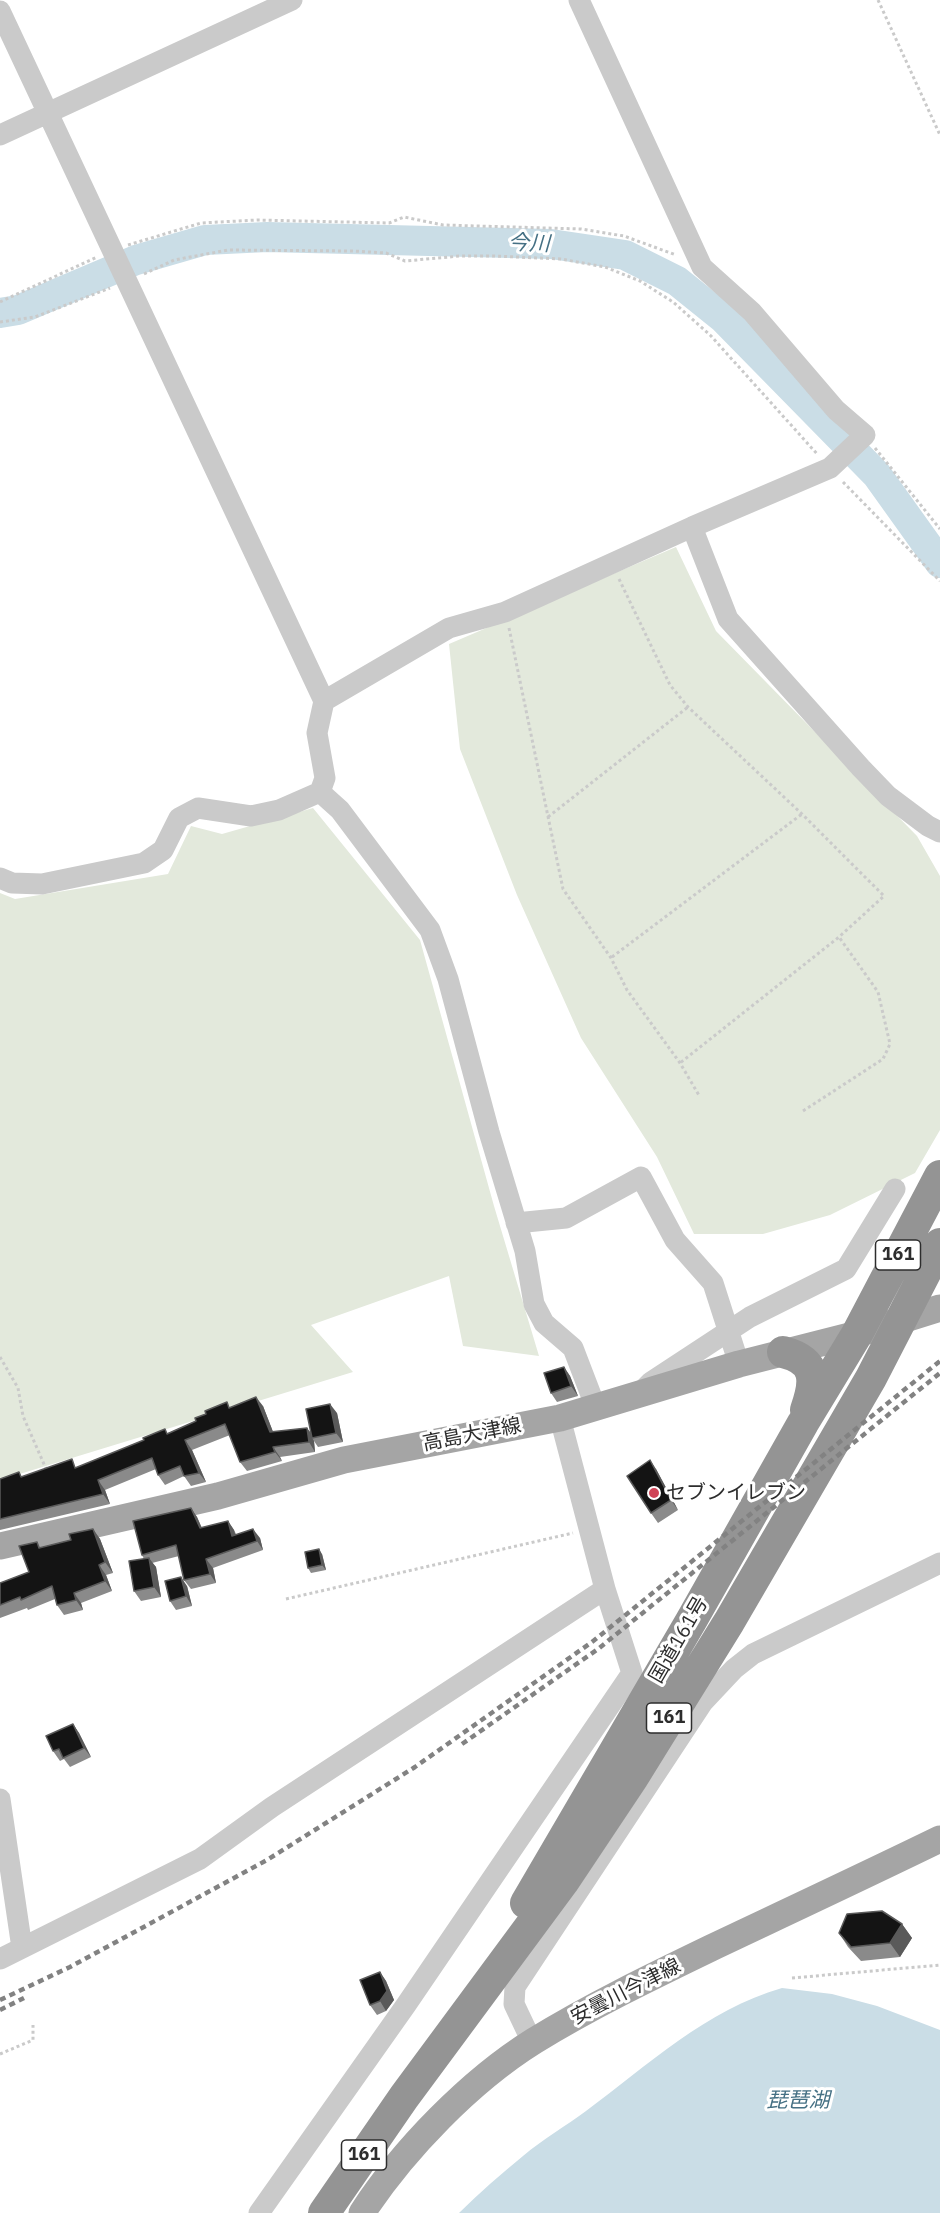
<!DOCTYPE html>
<meta charset="utf-8">
<style>
body{margin:0}
canvas{display:block;background:#fff}
</style>
<canvas width="940" height="2213"></canvas>
<script>
const ctx = document.querySelector('canvas').getContext('2d');
ctx.lineJoin = 'round';
function paint(path, color) { ctx.fillStyle = color; ctx.fill(path, 'evenodd'); }
function strokePath(path, color, width, dash) { ctx.strokeStyle = color; ctx.lineWidth = width; ctx.lineCap = dash ? 'butt' : 'round'; ctx.setLineDash(dash || []); ctx.stroke(path); }
function write(font, color, halo, rows, align = 'center') {
  ctx.font = font + ' "IBM Plex Sans","Noto Sans JP",sans-serif'; ctx.lineWidth = 6; ctx.setLineDash([]); ctx.textBaseline = 'middle'; ctx.strokeStyle = halo; ctx.fillStyle = color; for (const [text, x, y, turn = 0] of rows) {
    ctx.save(); ctx.translate(x, y); ctx.rotate((+turn || 0) * Math.PI / 180); ctx.textAlign = isNaN(turn) ? turn : align; if (halo) ctx.strokeText(text, 0, 0); ctx.fillText(text, 0, 0); ctx.restore();
  }
}
paint(new Path2D(`
 M676,547L716,631L917,836L940,876V1130L915,1173L830,1215L763,1234H694L657,1157L581,1038L517,895L460,749L449,644Z
 M313,808L420,940L494,1206L539,1356L463,1346L449,1276L311,1325L353,1372L0,1480V893L15,899L168,874L191,826L222,834Z`), '#e3e9dc');
paint(new Path2D(`
 M782,1988L832,1994L877,2006L940,2030V2213H459C479,2193 501,2174 523,2156C543,2139 566,2126 586,2111C648,2065 706,2010 782,1988Z`), '#cadde6');
strokePath(new Path2D(`
 M0,313L18,310L136,260L205,240L267,237L551,244L625,255L677,281L723,318L877,475L940,563`), '#cadde6', 30);
strokePath(new Path2D(`
 M878,0L940,135
 M128,245L201,223L257,220L389,223L404,217L443,225L581,229L624,236L676,255
 M144,274L174,260L228,250L353,251L386,253L405,261L460,256H494L561,259L605,267L640,281L673,302L711,336L818,455
 M0,302L97,257
 M0,322L35,317L110,288
 M875,448L940,529
 M843,482L940,581
 M619,579L670,685L688,707L802,814L884,896L839,937L680,1063
 M509,628L563,889L611,958L627,990L680,1063L700,1097
 M548,817L688,707
 M612,957L802,814
 M803,1111L883,1059L890,1044L878,992L839,937
 M0,1357L18,1388L23,1416L47,1471
 M286,1599L573,1533
 M792,1978L940,1965
 M0,2054L33,2040V2025`), '#cacaca', 3, [3, 3]);
strokePath(new Path2D(`
 M0,11L324,701L317,733L325,778L320,792L279,810L251,816L198,808L179,818L163,850L144,863L42,884L12,883L0,878
 M0,135L292,0
 M692,527L728,619L861,768L888,796L928,826L940,832
 M324,701L449,628L505,612L692,527L830,468L865,435L836,410L752,312L702,267L579,0
 M320,792L340,810L430,930L448,979L489,1132L525,1251L534,1304L544,1323L573,1348L596,1408
 M516,1223L566,1218L641,1177L675,1240L713,1283L739,1364
 M644,1389L651,1382L750,1317L846,1269L895,1189
 M0,1799L22,1948
 M0,1959L200,1859L272,1807L605,1589
 M532,2042L514,2004L515,1987L703,1702L734,1669L753,1654L940,1563
 M259,2213L406,2005L632,1673L605,1589L560,1418`), '#cacaca', 21);
strokePath(new Path2D(`
 M0,1546L218,1496L344,1460L560,1418L739,1364L857,1334L940,1308
 M362,2213C403,2150 470,2081 534,2041C591,2006 651,1977 711,1948C787,1912 864,1876 940,1839`), '#a5a5a5', 27);
strokePath(new Path2D(`
 M783,1352C818,1361 816,1381 806,1410
 M526,1903L691,1621L803,1423L857,1334L940,1176
 M324,2213L404,2097L563,1882L633,1777L729,1622L871,1378L940,1244`), '#949494', 32);
strokePath(new Path2D(`
 M462,1744L598,1649L940,1373
 M0,2000L70,1967L267,1860L415,1767L592,1642L940,1361
 M0,2010L24,1998`), '#828282', 4.5, [6, 4.5]);
paint(new Path2D(`
 M564,1367L570,1376L578,1396L557,1402L551,1393Z
 M263,1406L273,1432L307,1428L311,1434L337,1413L343,1442L318,1447L314,1441L315,1452L280,1457L282,1461L247,1471L240,1462L230,1435L192,1450L206,1482L191,1486L184,1476L165,1485L158,1475L156,1469L105,1490L110,1504L0,1530V1479L19,1472L22,1477L78,1467L168,1433L231,1407Z
 M656,1469L678,1510L658,1523L651,1513Z
 M191,1508L197,1517L202,1528L228,1521L234,1530L236,1534L260,1538L263,1550L213,1568L216,1583L191,1589L184,1580L179,1556L152,1563L156,1567L161,1597L141,1601L134,1591L144,1559L142,1555Z
 M93,1529L100,1539L113,1573L106,1575L112,1591L81,1603L83,1610L64,1615L57,1605L55,1599L28,1610L27,1608L0,1618V1583L29,1572L37,1542L41,1548L71,1540Z
 M322,1554L326,1570L311,1573L308,1568Z
 M187,1586L192,1606L176,1610L170,1601Z
 M73,1724L79,1733L91,1757L70,1767L64,1759L60,1761L53,1751Z
 M902,1924L912,1938L900,1957L861,1961L848,1947L839,1933Z
 M380,1972L386,1981L394,2000L386,2011L377,2015L370,2005Z`), '#8a8a8a');
paint(new Path2D(`
 M564,1367L570,1376L578,1396L571,1386Z
 M256,1397L263,1406L277,1442L270,1432Z
 M330,1404L337,1413L343,1442L336,1433Z
 M307,1428L314,1437L312,1438L314,1441L315,1452L309,1442Z
 M185,1440L192,1450L206,1482L199,1473Z
 M273,1447L280,1457L282,1461L275,1452Z
 M650,1460L656,1469L678,1510L671,1500Z
 M98,1480L105,1490L110,1504L103,1494Z
 M191,1508L197,1517L206,1538L200,1528Z
 M228,1521L234,1530L238,1545L232,1536Z
 M93,1529L100,1539L113,1573L105,1562Z
 M253,1529L260,1538L263,1550L257,1541Z
 M319,1549L322,1554L326,1570L322,1565Z
 M149,1558L156,1567L161,1597L154,1587Z
 M206,1559L213,1568L216,1583L210,1574Z
 M99,1565L106,1575L112,1591L105,1581Z
 M181,1577L187,1586L192,1606L186,1596Z
 M74,1593L81,1603L83,1610L76,1600Z
 M73,1724L79,1733L91,1757L84,1748Z
 M902,1924L912,1938L900,1957L890,1943Z
 M380,1972L386,1981L394,2000L386,2011L380,2001Z`), '#5a5a5a');
const building = new Path2D(`
 M564,1367L571,1386L551,1393L544,1373Z
 M256,1397L270,1432L307,1428L309,1442L273,1447L275,1452L240,1462L225,1424L185,1440L199,1473L184,1476L180,1466L158,1475L152,1458L98,1480L103,1494L0,1519V1479L19,1472L21,1477L72,1459L75,1468L144,1440L143,1438L165,1429L167,1434L196,1421L195,1418L206,1414L205,1411L227,1402L229,1408Z
 M330,1404L336,1433L312,1438L306,1409Z
 M650,1460L671,1500L651,1513L627,1476Z
 M191,1508L200,1528L228,1521L232,1536L253,1529L257,1541L206,1559L210,1574L184,1580L176,1545L142,1555L133,1521Z
 M93,1529L105,1562L99,1565L105,1581L74,1593L76,1600L57,1605L52,1586L21,1600L20,1597L0,1605V1583L29,1572L19,1546L37,1542L39,1548L71,1540L69,1534Z
 M319,1549L322,1565L308,1568L305,1552Z
 M149,1558L154,1587L134,1591L129,1561Z
 M181,1577L186,1596L170,1601L165,1581Z
 M73,1724L84,1748L63,1758L59,1749L53,1751L46,1736Z
 M882,1911L902,1924L890,1943L851,1947L839,1933L847,1914Z
 M380,1972L387,1991L380,2001L370,2005L360,1980Z`);
paint(building, '#141414');
strokePath(building, '#5a5a5a', 1.5);
for (const [x, y, r, color] of [
 [654,1493,6,"#cf4356"]
]) { const dot = new Path2D(); dot.arc(x, y, r, 0, 2 * Math.PI); ctx.fillStyle = color; ctx.fill(dot); strokePath(dot, '#fff', 2); }
for (const [x, y, w] of [
 [898,1255,45],
 [669,1718,45],
 [364,2155,45]
]) { const box = new Path2D(); box.roundRect(x - w / 2, y - 15, w, 30, 4.5); ctx.fillStyle = '#fff'; ctx.fill(box); strokePath(box, '#2d2d2d', 1.5); }
write('bold 18px', '#2d2d2d', null, [
 ["161",898,1255],
 ["161",669,1718],
 ["161",364,2155]
]);
write('20px', '#2d2d2d', '#fff', [
 ["高島大津線",472,1435,-11],
 ["国道161号",679,1640,-60],
 ["安曇川今津線",626,1992,-27]
]);
write('20px', '#2d2d2d', '#fff', [
 ["セブンイレブン",666,1493]
], 'left');
write('italic 21px', '#457084', '#fff', [
 ["今川",529,244,2],
 ["琵琶湖",798,2101]
]);
</script>
